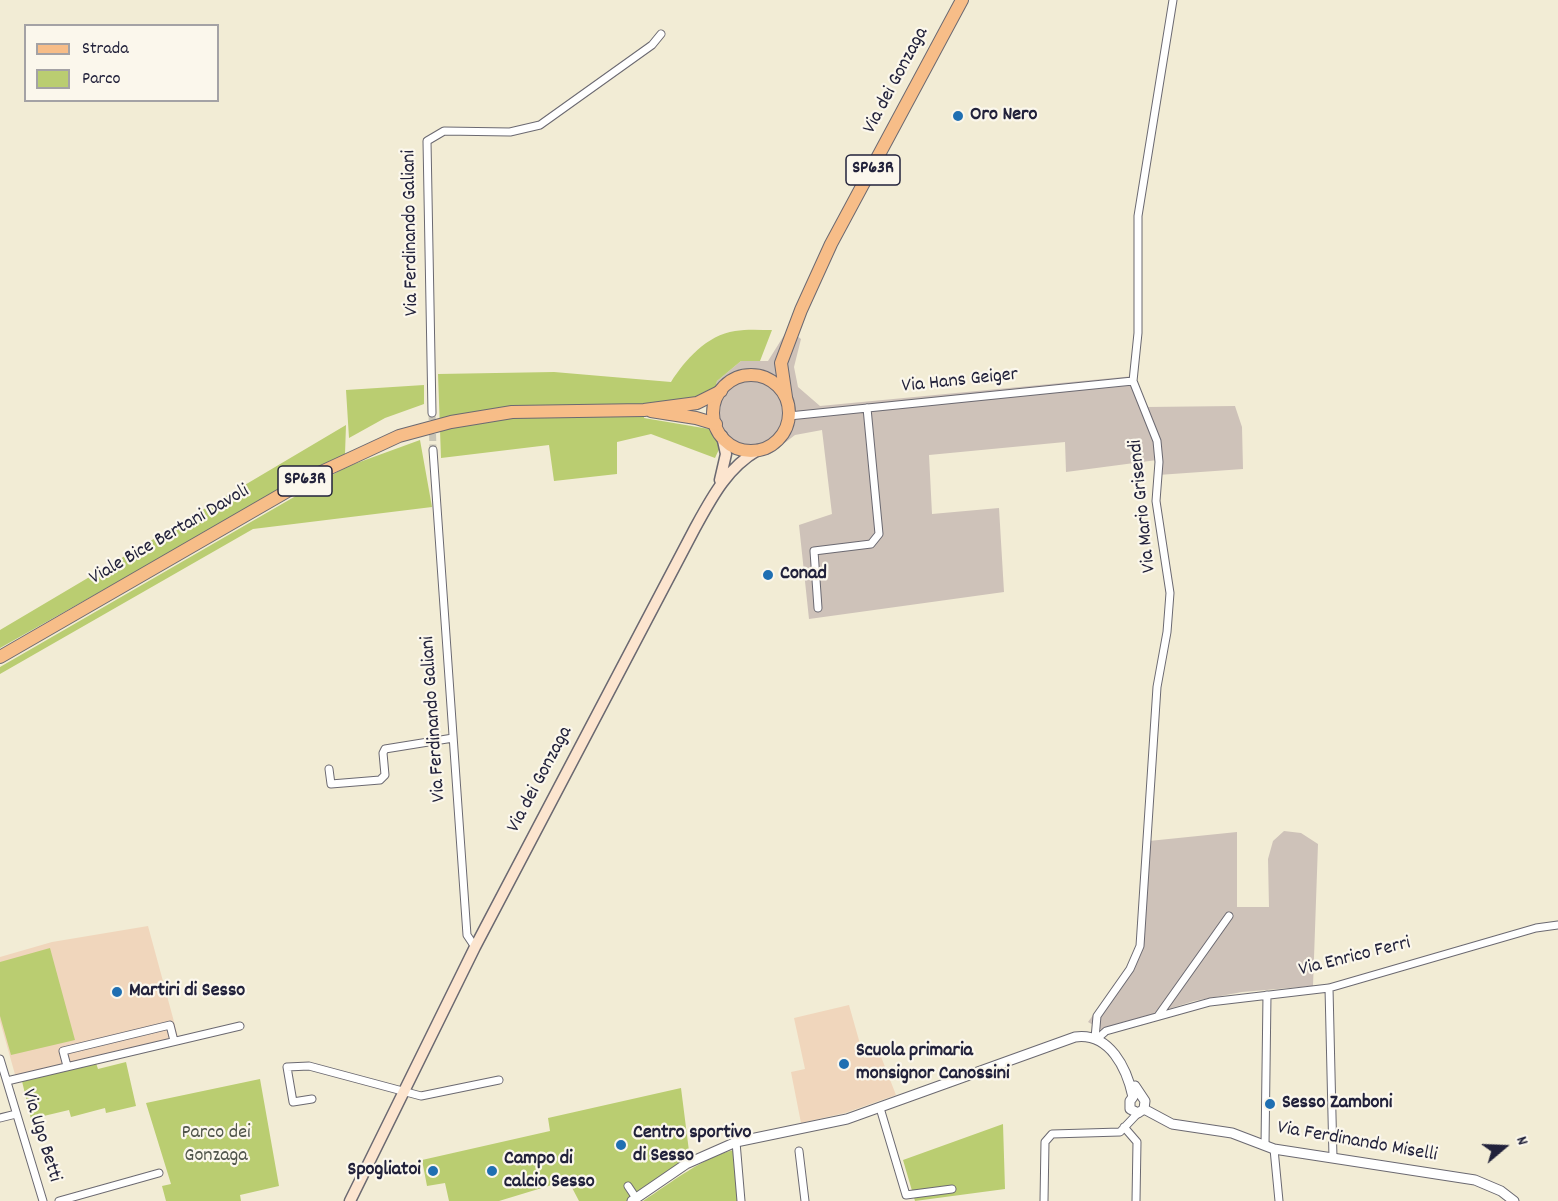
<!DOCTYPE html>
<style>
body{margin:0}
#map{position:relative;width:1558px;height:1201px;overflow:hidden;background:#f2ecd5;font-family:Dekko,sans-serif}
canvas{display:block}
.legend{position:absolute;left:24px;top:24px;width:195px;height:78px;box-sizing:border-box;background:#fbf7ec;border:2px solid #a4a2a5;margin:0;padding:8px 10px;list-style:none;font-size:18px;color:#22223b}
.legend li{display:flex;align-items:center;gap:12px;height:30px}
.legend b{width:30px;border:2px solid #a4a2a5}
.north{position:absolute;left:1474px;top:1117px;width:60px;height:60px;-webkit-text-stroke:4px #fbf7ec;paint-order:stroke;rotate:71deg;font-size:16px;font-weight:700;line-height:24px;text-align:center;color:#22223b}
.north::after{content:'';display:block;margin:auto;width:21px;height:27px;background:#22223b;clip-path:polygon(50% 0,100% 100%,50% 72%,0 100%)}
</style>
<div id="map">
<canvas width="1558" height="1201"></canvas>
<ul class="legend">
<li><b style="height:8px;background:#f7bd88"></b>Strada</li>
<li><b style="height:16px;background:#bacd71"></b>Parco</li>
</ul>
<div class="north">N</div>
</div>
<script>
const ctx = document.querySelector('canvas').getContext('2d');
ctx.lineJoin = 'round';
function paint(path, color) { ctx.fillStyle = color; ctx.fill(path, 'evenodd'); }
function strokePath(path, color, width, dash) { ctx.strokeStyle = color; ctx.lineWidth = width; ctx.lineCap = dash ? 'butt' : 'round'; ctx.setLineDash(dash || []); ctx.stroke(path); }
function write(font, color, halo, rows, align = 'center') {
  ctx.font = font + ' Dekko,sans-serif'; ctx.lineWidth = 4.5; ctx.setLineDash([]); ctx.textBaseline = 'middle'; ctx.strokeStyle = halo; ctx.fillStyle = color; for (const [text, x, y, turn = 0] of rows) {
    ctx.save(); ctx.translate(x, y); ctx.rotate((+turn || 0) * Math.PI / 180); ctx.textAlign = isNaN(turn) ? turn : align; if (halo) ctx.strokeText(text, 0, 0); ctx.fillText(text, 0, 0); ctx.restore();
  }
}
paint(new Path2D(`
 M148,926L179,1040L16,1078L0,1021V957L52,942Z
 M849,1005L864,1058L880,1054L896,1095L845,1113L801,1123L791,1072L805,1069L794,1018Z`), '#f0d6bc');
paint(new Path2D(`
 M788,329L801,339L794,367L798,387L820,406L1134,376L1147,407L1235,406L1242,427L1243,469L1158,475L1157,460L1066,472L1065,442L929,455L932,514L999,508L1004,592L809,619L799,525L832,514L822,430L795,435L770,454L750,458L720,447L708,409L717,381L741,361H768Z
 M1284,831L1301,833L1318,844L1313,986L1242,992L1194,1001L1102,1030L1088,1022L1137,955L1149,841L1237,832V907H1269L1268,859L1273,841Z`), '#cec2b9');
paint(new Path2D(`
 M772,330L760,361H741L717,381L714,392L695,398L645,404L644,418L715,430L720,447L715,458L651,434L617,442V474L554,481L549,445L441,458L438,374L554,372L671,382C685,360 707,335 735,331C747,329 760,330 772,330Z
 M424,385V404L385,418L349,438L346,390Z
 M346,425L345,454L0,648V630Z
 M420,440L432,507L253,529L0,674V667L346,467Z
 M50,948L75,1040L11,1055L0,1016V962Z
 M95,1060L98,1069L126,1062L136,1106L106,1113L105,1108L71,1117L69,1110L31,1119L21,1077Z
 M260,1079L279,1186L240,1195L241,1201H166L162,1186L171,1184L146,1103Z
 M681,1088L690,1159L628,1201H579L568,1180L499,1201H449L445,1183L427,1186L422,1160L550,1131L548,1118Z
 M1003,1124L1005,1189L915,1201L903,1160Z
 M737,1149L741,1201H643C672,1182 703,1157 737,1149Z`), '#bacd71');
strokePath(new Path2D(`
 M432,413L433,450`), '#c8c4b6', 7, [7, 3.5]);
const minor = new Path2D(`
 M432,413L427,141L444,131L510,132L540,125L652,45L661,34
 M789,416L1133,381
 M433,450L467,935L475,947
 M818,608L814,551L871,544L879,534L867,408
 M329,769L331,784L380,780L385,775L383,753L385,749L453,738
 M1329,988L1333,1158
 M1158,1016L1229,916
 M1095,1038L1097,1016L1130,969L1140,946L1157,687L1167,632L1170,593L1156,501L1159,462L1157,441L1133,381L1138,333V216L1173,0
 M1097,1039L1106,1031L1210,1002L1329,988L1536,928L1558,925
 M0,1059L43,1201
 M67,1066L63,1051L170,1025L174,1041
 M7,1081L240,1026
 M312,1099L293,1102L287,1067L309,1066L421,1096L499,1080
 M880,1108L906,1195L952,1189
 M0,1118L16,1114
 M1124,1127L1137,1142L1136,1201
 M736,1142L741,1201
 M1265,1145L1267,995
 M1274,1149L1279,1201
 M799,1151L805,1201
 M628,1186L636,1198
 M59,1201L159,1173
 M1044,1201L1045,1142L1052,1134L1120,1132L1138,1113`);
const tertiary = new Path2D(`
 M1135,1086L1145,1101L1144,1109
 M1144,1109L1172,1124L1232,1133L1274,1149L1475,1180L1501,1191L1514,1201
 M632,1201L686,1164L736,1142L847,1119L1075,1037C1110,1032 1127,1069 1133,1097L1130,1101V1109L1138,1113L1144,1109`);
const secondary = new Path2D(`
 M720,480L726,454L722,436
 M350,1201L475,947L695,528C712,497 727,468 758,450`);
const primary = new Path2D(`
 M713 413a38 38 0 1 1 76 0a38 38 0 1 1-76 0Z
 M786,397L781,363L801,310L831,244L962,0`);
const trunk = new Path2D(`
 M651,411L696,418L716,424
 M0,657L317,474L399,436L451,422L512,412L644,410L697,403L721,391`);
strokePath(minor, '#6b6971', 9);
strokePath(tertiary, '#6b6971', 11);
strokePath(secondary, '#6b6971', 13);
strokePath(primary, '#6b6971', 14);
strokePath(trunk, '#6b6971', 14);
strokePath(minor, '#fff', 7);
strokePath(tertiary, '#fff', 9);
strokePath(secondary, '#fce5cf', 10);
strokePath(primary, '#f7bd88', 12);
strokePath(trunk, '#f7bd88', 12);
for (const [x, y, r, color] of [
 [958,116,6,"#1f6fb2"],
 [768,575,6,"#1f6fb2"],
 [117,992,6,"#1f6fb2"],
 [844,1064,6,"#1f6fb2"],
 [1270,1104,6,"#1f6fb2"],
 [621,1145,6,"#1f6fb2"],
 [433,1171,6,"#1f6fb2"],
 [492,1171,6,"#1f6fb2"]
]) { const dot = new Path2D(); dot.arc(x, y, r, 0, 2 * Math.PI); ctx.fillStyle = color; ctx.fill(dot); strokePath(dot, '#fbf7ec', 2); }
for (const [x, y, w] of [
 [873,170,54],
 [305,481,54]
]) { const box = new Path2D(); box.roundRect(x - w / 2, y - 15, w, 30, 4.5); ctx.fillStyle = '#fbf7ec'; ctx.fill(box); strokePath(box, '#22223b', 1.5); }
write('bold 18px', '#22223b', null, [
 ["SP63R",873,170],
 ["SP63R",305,481]
]);
write('20px', '#22223b', '#fbf7ec', [
 ["Via dei Gonzaga",897,81,-62],
 ["Via Ferdinando Galiani",412,233,-91],
 ["Via Hans Geiger",960,382,-6],
 ["Via Mario Grisendi",1144,506,-96],
 ["Viale Bice Bertani Davoli",170,536,-30],
 ["Via Ferdinando Galiani",435,719,-94],
 ["Via dei Gonzaga",541,780,-62],
 ["Via Enrico Ferri",1355,958,-14],
 ["Via Ugo Betti",40,1136,73],
 ["Via Ferdinando Miselli",1357,1143,10]
]);
write('bold 20px', '#22223b', '#fbf7ec', [
 ["Oro Nero",970,116],
 ["Conad",780,575],
 ["Martiri di Sesso",129,992],
 ["Scuola primaria",856,1052],
 ["monsignor Canossini",856,1075],
 ["Sesso Zamboni",1282,1104],
 ["Centro sportivo",633,1134],
 ["di Sesso",633,1157],
 ["Campo di",504,1160],
 ["calcio Sesso",504,1183],
 ["Spogliatoi",421,1171,"right"]
], 'left');
write('20px', '#50554b', '#fbf7ec', [
 ["Parco dei",216,1134],
 ["Gonzaga",216,1157]
]);
</script>
